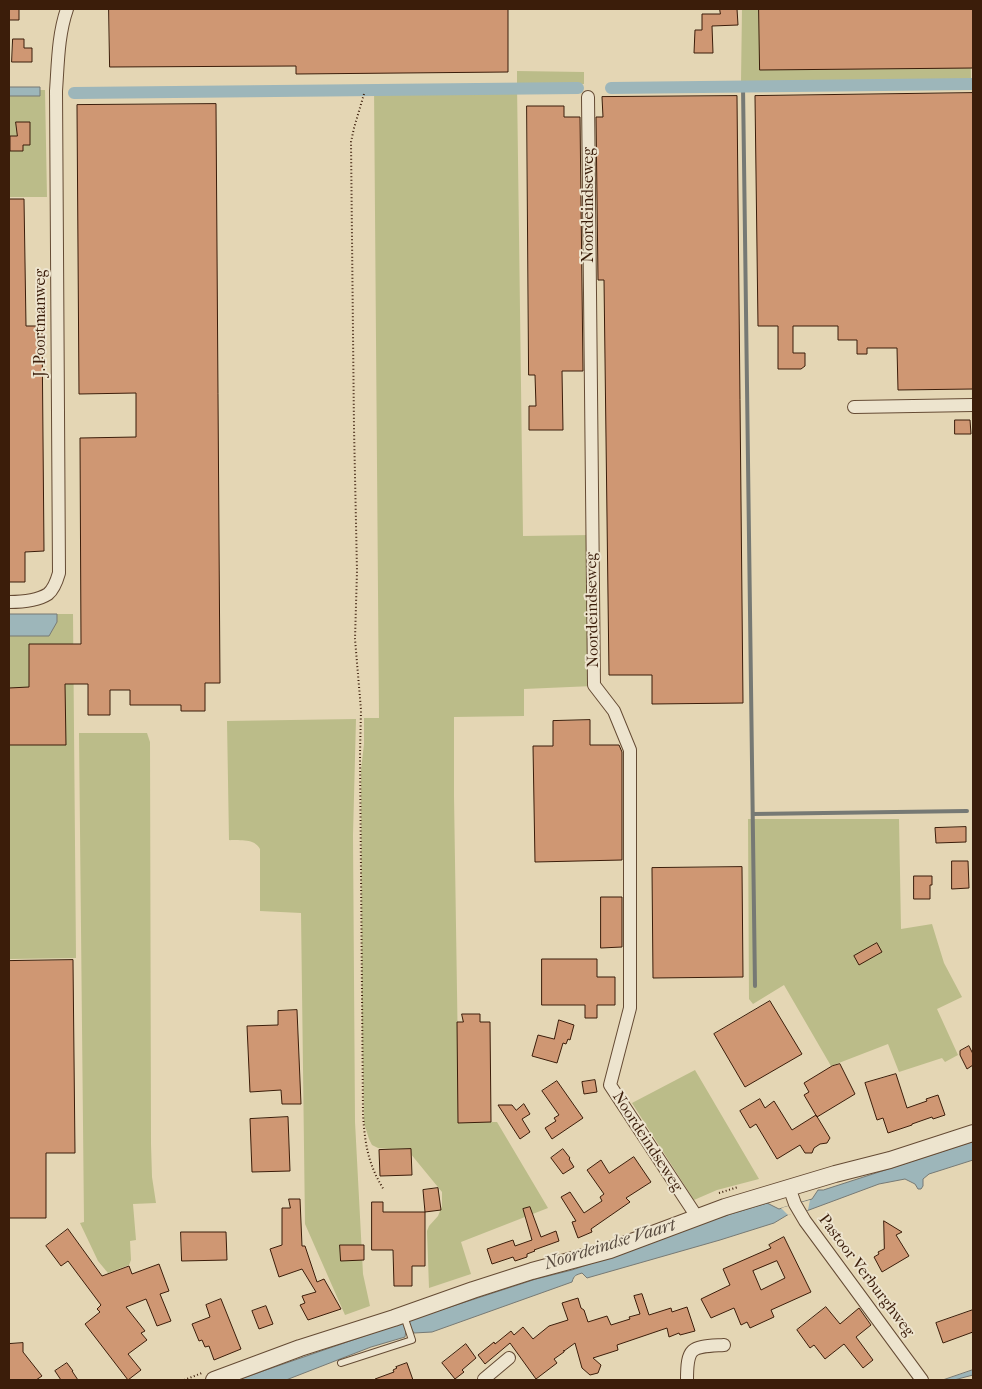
<!DOCTYPE html>
<style>
body{margin:0}
#map{position:relative;width:982px;height:1389px;overflow:hidden;background:#e4d6b4;font-family:"IM FELL French Canon",serif}
canvas{display:block}
.frame{position:absolute;inset:0;border:10px solid #3b1d0a;pointer-events:none}
</style>
<div id="map">
<canvas width="982" height="1389"></canvas>
<div class="frame"></div>
</div>
<script>
const ctx = document.querySelector('canvas').getContext('2d');
ctx.lineJoin = 'round';
function paint(path, color) { ctx.fillStyle = color; ctx.fill(path, 'evenodd'); }
function strokePath(path, color, width, dash) { ctx.strokeStyle = color; ctx.lineWidth = width; ctx.lineCap = dash ? 'butt' : 'round'; ctx.setLineDash(dash || []); ctx.stroke(path); }
function write(font, color, halo, rows, align = 'center') {
  ctx.font = font + ' "IM FELL French Canon",serif'; ctx.lineWidth = 4; ctx.setLineDash([]); ctx.textBaseline = 'middle'; ctx.strokeStyle = halo; ctx.fillStyle = color; for (const [text, x, y, turn = 0] of rows) {
    ctx.save(); ctx.translate(x, y); ctx.rotate((+turn || 0) * Math.PI / 180); ctx.textAlign = isNaN(turn) ? turn : align; if (halo) ctx.strokeText(text, 0, 0); ctx.fillText(text, 0, 0); ctx.restore();
  }
}
paint(new Path2D(`
 M742,9H970L971,80L741,82Z
 M517,71L584,72V84H517L523,536L591,535L593,686L524,689V716L454,717V796L459,1122H497L548,1208L461,1242L471,1274L429,1288L427,1231L429,1226L438,1216L442,1206V1192L410,1153L403,1150L378,1148L372,1145L369,1139L364,1123L362,1022L361,770L364,744V718H379L374,86L517,84Z
 M9,90H45L47,197H9Z
 M57,614H73L76,958L9,959V636H49L57,622Z
 M356,719L353,835L355,1122L363,1274L370,1306L345,1315L305,1224L301,913L260,911V849C254,838 241,841 229,840L227,721Z
 M147,733L150,742L151,1144L152,1177L156,1203L133,1204L136,1240L130,1241L131,1260L129,1265L108,1273L98,1261L80,1223L84,1222L79,733Z
 M748,819H899L901,929L932,924L944,963L962,997L937,1009L958,1055L945,1062L942,1058L899,1072L888,1044L831,1066L784,985L753,1004L749,999Z
 M695,1070L759,1179L717,1190L694,1200L632,1103Z`), '#bbbc89');
const water = new Path2D(`
 M9,87H40V96H9Z
 M9,614H57V622L49,636H9Z
 M973,1142V1160L929,1174L923,1179V1186L921,1189H918L915,1184L905,1179L879,1184L809,1210L789,1214L774,1223L720,1240L587,1278L582,1273C576,1275 574,1275 572,1282L432,1332L414,1333L411,1328L406,1330L405,1337L371,1347L286,1380H237L402,1323L404,1324L409,1323L410,1320L536,1279L572,1270L648,1244L702,1223L767,1203L779,1209L782,1208L812,1199L818,1190H823Z
 M973,1370V1375L954,1380H943Z`);
paint(water, '#9db6ba');
strokePath(water, '#767974', 1);
paint(new Path2D(`
 M810,1200L808,1210L788,1215L781,1208Z`), '#e4d6b4');
strokePath(new Path2D(`
 M743,86L755,986
 M753,814L967,811`), '#767974', 4);
strokePath(new Path2D(`
 M611,88L973,84
 M74,93L578,88`), '#9db6ba', 12);
const building = new Path2D(`
 M9,9H19V20H9Z
 M109,9H508V72L296,74V66L110,67Z
 M720,9H737L738,25L712,26L713,53H694L695,30H702V14H720Z
 M759,9H973V68L760,70Z
 M13,39H24V48H32V62H12Z
 M973,93V389L898,390L897,348H867V354H857V340H838V326H793V353H805V366L801,369H778V326H758L755,96Z
 M737,96L743,703L652,704V675H609L604,280H598L596,117H603L602,97Z
 M216,104L220,683H205V711H181V705H130V690H110V715H88V684H65L66,745H9V688L29,687V644H81L80,438L136,437V393L79,394L77,105Z
 M527,106H564V117H580L583,371H562L563,430H529V406H536L535,375H529Z
 M16,122H30V145H23V151H10V136H17Z
 M9,199H24L26,326H42L44,551L25,552V582H9Z
 M955,420H970L971,434H955Z
 M590,720V745H619L622,752V860L535,862L533,746H553V721Z
 M966,827V842L936,843L935,828Z
 M952,861H968L969,888L952,889Z
 M742,867L743,977L653,978L652,868Z
 M914,876H932V885H930V899H914Z
 M601,897H622V947L601,948Z
 M877,943L882,952L859,965L854,956Z
 M542,959H597V977H615V1005H597V1018H585V1005H542Z
 M73,960L75,1153H46V1218H9V961Z
 M770,1001L802,1054L745,1087L714,1034Z
 M297,1010L301,1104H282L281,1090L250,1092L247,1026L278,1025V1011Z
 M462,1014H480V1022H490L491,1122L458,1123L457,1022H463Z
 M559,1020L574,1025L570,1040L568,1039L566,1044L563,1043L557,1063L532,1056L538,1035L554,1039Z
 M969,1046L973,1054V1065L967,1069L960,1055V1051Z
 M840,1064L855,1094L817,1117L804,1095L809,1092L804,1083L832,1066Z
 M896,1074L907,1108L927,1101L926,1099L938,1095L945,1115L933,1119L932,1117L912,1124V1125L888,1133L883,1118L877,1120L865,1083Z
 M595,1080L597,1092L584,1094L582,1082Z
 M557,1081L583,1118L552,1139L545,1128L556,1121L554,1118L559,1115L542,1091Z
 M760,1099L765,1108L774,1101L792,1130L816,1115L830,1138L827,1143L820,1144L814,1148L812,1153H805L800,1145L777,1159L756,1124L750,1128L740,1111Z
 M524,1104L530,1114L522,1119L530,1132L520,1139L498,1105H512L516,1110Z
 M288,1117L290,1171L252,1172L250,1119Z
 M411,1149L412,1175L380,1176L379,1150Z
 M563,1149L570,1158L569,1159L574,1167L563,1174L551,1158Z
 M634,1157L651,1182L626,1198L630,1202L591,1229L592,1232L578,1238L572,1222L576,1221L561,1197L570,1192L584,1213L602,1201L600,1197L604,1194L587,1170L601,1160L609,1173Z
 M438,1188L441,1210L425,1212L423,1190Z
 M289,1199H300L302,1246H305L317,1282L324,1279L341,1309L308,1320L300,1305L305,1303L302,1296L316,1292L302,1269L279,1277L270,1249L282,1245V1208H290Z
 M372,1202H383V1212H425V1266H412V1286H394L393,1250H372Z
 M530,1207L541,1237L556,1231L559,1241L534,1250L535,1251L527,1254V1257L515,1261L513,1257L492,1264L487,1249L513,1240L515,1246L532,1240L523,1209Z
 M884,1221L902,1232L896,1235L909,1256L882,1272L874,1257L879,1254L878,1252L884,1249Z
 M68,1229L102,1276L129,1266L132,1274L159,1264L169,1291L160,1294L171,1321L157,1326L146,1299L126,1307L145,1331L141,1333L147,1340L128,1354L141,1370L128,1380L85,1324L100,1312L97,1309L101,1305L68,1261L61,1266L46,1246Z
 M181,1232H226L227,1260L182,1261Z
 M784,1237L811,1292L771,1310L774,1317L750,1328L747,1322L741,1325L734,1308L711,1318L701,1299L730,1285L723,1269L771,1248L769,1245ZM777,1261L785,1278L761,1290L753,1271Z
 M340,1245H364V1260L341,1261Z
 M642,1294L649,1315L671,1308L672,1312L687,1307L695,1331L680,1335L679,1333L669,1337L667,1328L617,1345L618,1350L593,1358L601,1365L598,1373L590,1375L582,1368L575,1343L564,1351V1350V1352L554,1359L557,1363L536,1379L510,1343L485,1364L478,1355L494,1342L495,1344L511,1331L514,1335L523,1327L533,1339L549,1326L568,1320L562,1303L578,1298L581,1308L584,1310L588,1322L607,1316L611,1325L630,1319L629,1317L640,1314L634,1296Z
 M221,1299L241,1349L214,1360L209,1346L205,1347L202,1340L199,1341L192,1324L210,1317L206,1305Z
 M266,1306L273,1324L259,1329L252,1311Z
 M826,1307L840,1324L859,1308L871,1325L856,1337L873,1360L863,1368L844,1344L825,1359L814,1345L810,1348L797,1330Z
 M973,1310V1332L943,1343L936,1323Z
 M23,1343V1352L42,1376L36,1380H9V1344Z
 M466,1344L476,1358L462,1370L464,1372L455,1379L442,1363Z
 M67,1363L73,1371H72L78,1380H61L55,1371Z
 M407,1363L413,1380H376L375,1379L394,1372L393,1370L397,1368L396,1367Z`);
paint(building, '#cf9773');
strokePath(building, '#3b1d0a', 1);
const service = new Path2D(`
 M341,1363L412,1340L404,1316`);
const minor = new Path2D(`
 M588,97L594,685L614,711L630,750V1008L610,1085L697,1217
 M854,407L973,405
 M9,602C21,602 37,601 48,594C54,589 57,580 59,573L56,91C58,63 58,35 67,9
 M789,1187L795,1204L805,1221L922,1380
 M484,1380V1379L509,1358
 M687,1380C687,1345 692,1347 724,1345`);
const tertiary = new Path2D(`
 M214,1380L300,1348L394,1318L473,1290L532,1271L610,1250L725,1207L835,1174L890,1160L973,1133`);
strokePath(service, '#654b34', 8);
strokePath(minor, '#654b34', 14);
strokePath(tertiary, '#654b34', 18);
strokePath(new Path2D(`
 M364,94L354,128L351,142L354,428L357,571L355,639L361,710L360,754L363,1114C365,1145 368,1164 384,1190
 M719,1193L738,1187
 M184,1380L202,1373`), '#3b1d0a', 2, [1, 2.5]);
strokePath(service, '#ede4ce', 6);
strokePath(minor, '#ede4ce', 12);
strokePath(tertiary, '#ede4ce', 16);
write('16px', '#3b1d0a', '#ede4ce', [
 ["Noordeindseweg",589,205,-90],
 ["J. Poortmanweg",41,323,-90],
 ["Noordeindseweg",593,610,-91],
 ["Noordeindseweg",647,1142,57],
 ["Pastoor Verburghweg",866,1276,53]
]);
write('italic 18px', '#584b3f', '#ede4ce', [
 ["Noordeindse Vaart",610,1245,-17]
]);
</script>
